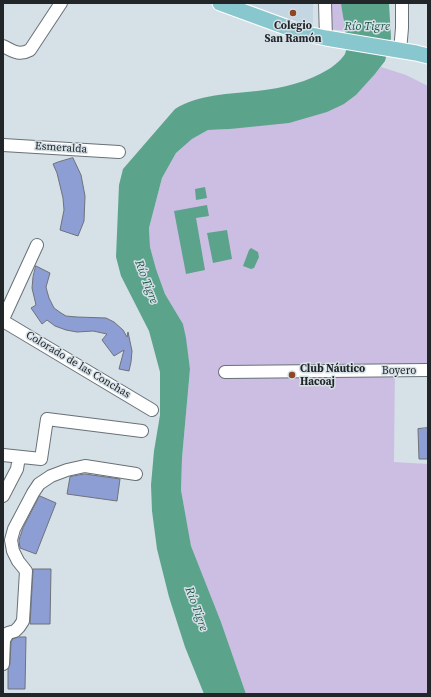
<!DOCTYPE html>
<meta charset="utf-8">
<style>
body{margin:0}
#map{position:relative;width:431px;height:697px;overflow:hidden;background:#d6e0e7;font-family:"Source Serif 4",serif}
canvas{display:block}
.frame{position:absolute;inset:0;border:4px solid #222629;pointer-events:none}
</style>
<div id="map">
<canvas width="431" height="697"></canvas>
<div class="frame"></div>
</div>
<script>
const ctx = document.querySelector('canvas').getContext('2d');
ctx.lineJoin = 'round';
function paint(path, color) { ctx.fillStyle = color; ctx.fill(path, 'evenodd'); }
function strokePath(path, color, width, dash) { ctx.strokeStyle = color; ctx.lineWidth = width; ctx.lineCap = dash ? 'butt' : 'round'; ctx.setLineDash(dash || []); ctx.stroke(path); }
function write(font, color, halo, rows, align = 'center') {
  ctx.font = font + ' "Source Serif 4",serif'; ctx.lineWidth = 3; ctx.setLineDash([]); ctx.textBaseline = 'middle'; ctx.strokeStyle = halo; ctx.fillStyle = color; for (const [text, x, y, turn = 0] of rows) {
    ctx.save(); ctx.translate(x, y); ctx.rotate((+turn || 0) * Math.PI / 180); ctx.textAlign = isNaN(turn) ? turn : align; if (halo) ctx.strokeText(text, 0, 0); ctx.fillText(text, 0, 0); ctx.restore();
  }
}
paint(new Path2D(`
 M246,3H313V23L309,26Z`), '#c4d6e2');
paint(new Path2D(`
 M329,3H341L345,31L329,29Z
 M381,67L406,75L428,86V363L395,365L394,459V462L428,464V694H246L221,622L191,547L181,490L182,458L190,369L183,324L165,294L156,269L150,247L149,228L162,178L176,153L192,139L208,130L230,129L344,104L356,95Z`), '#ccbee2');
paint(new Path2D(`
 M341,3H389L391,38L385,61L375,74L356,95L344,104L327,112L289,123L230,129L208,130L192,139L176,153L162,178L149,228L150,247L156,269L165,294L183,324L186,338L190,369L182,458L181,490L191,546L221,622L246,694H204L185,647L169,597L157,549L152,511L151,485L154,451L160,415V372L149,331L121,276L116,257L119,185L123,169L175,109C199,94 230,94 257,91C283,88 308,82 329,69C334,66 342,59 345,54C350,44 342,15 341,3Z
 M205,187L207,198L196,200L195,189Z
 M207,205L209,216L196,218L205,270L186,274L174,211Z
 M227,230L232,259L213,263L207,233Z
 M251,248L258,252L259,257L254,268L251,269L243,266L249,250Z`), '#5ca38c');
const building = new Path2D(`
 M73,158L81,175L85,196L84,221L78,236L60,230L64,210L63,198L57,173L53,164L58,162Z
 M36,266L50,273L46,287L47,291L49,298L54,308L61,313L66,316L77,317L106,318L114,322L123,330L127,337L128,332L132,351L131,362L129,371L119,369L124,350L114,356L102,340L107,334L93,331L77,332L66,330L55,326L47,320L42,324L31,308L36,305L32,288L33,277Z
 M428,428V459H419L418,429Z
 M85,474L120,479L117,501L67,494L70,477Z
 M40,496L56,503L36,554L20,548L19,540L23,528Z
 M33,569H51L50,624H30L33,571Z
 M19,637H26L25,689H8V669L10,664L11,642L13,639Z`);
paint(building, '#8c9ed3');
strokePath(building, '#6e717a', 1);
const minor = new Path2D(`
 M325,3L326,38
 M3,46C13,51 19,56 30,50L61,3
 M400,51L402,28V3
 M3,145L119,152
 M3,319L37,245
 M3,321L152,410
 M225,372L428,370
 M3,455L41,459L47,419L142,431
 M3,496L17,469L19,457
 M3,664L4,640L8,633L15,631L19,627L23,621L26,571L18,561L13,551L11,540L14,529L33,493L39,484L51,476L67,470L85,466L136,474`);
const major = new Path2D(`
 M220,3L302,33L326,38L416,53L428,56`);
strokePath(minor, '#687177', 14);
strokePath(major, '#fff', 17);
strokePath(minor, '#fff', 12);
strokePath(major, '#88c7cd', 15);
for (const [x, y, r, color] of [
 [293,13,4,"#8e4625"],
 [292,375,4,"#8e4625"]
]) { const dot = new Path2D(); dot.arc(x, y, r, 0, 2 * Math.PI); ctx.fillStyle = color; ctx.fill(dot); strokePath(dot, '#d6e0e7', 1.5); }
write('bold 11px', '#222629', '#d6e0e7', [
 ["Colegio",293,26],
 ["San Ramón",293,39],
 ["Club Náutico",300,369,"left"],
 ["Hacoaj",300,382,"left"]
]);
write('11px', '#222629', '#d6e0e7', [
 ["Esmeralda",61,148,4],
 ["Colorado de las Conchas",78,365,31],
 ["Boyero",399,371]
]);
write('italic 12px', '#1c5645', '#d6e0e7', [
 ["Río Tigre",367,27],
 ["Río Tigre",146,282,69],
 ["Río Tigre",196,609,70]
]);
</script>
